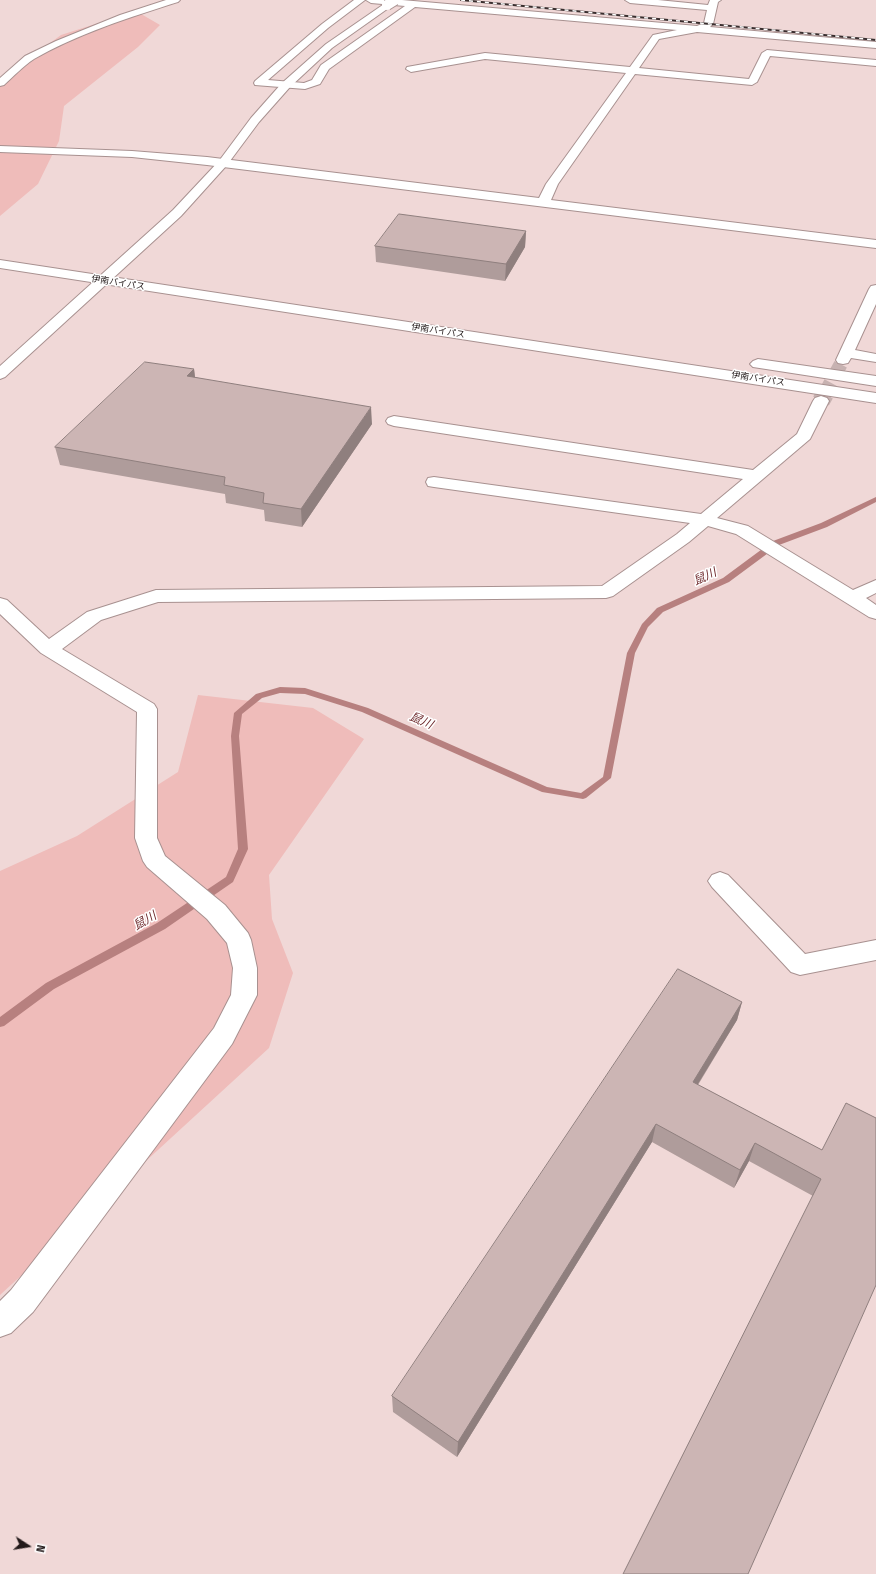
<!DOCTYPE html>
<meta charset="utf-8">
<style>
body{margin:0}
#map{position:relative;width:876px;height:1574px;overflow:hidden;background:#f0d8d7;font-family:"Fira Sans",sans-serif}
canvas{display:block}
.north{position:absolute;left:8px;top:1526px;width:40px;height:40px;-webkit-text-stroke:3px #fff;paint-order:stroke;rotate:102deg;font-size:11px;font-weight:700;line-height:16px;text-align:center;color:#231a1a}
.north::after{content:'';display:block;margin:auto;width:14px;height:18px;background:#231a1a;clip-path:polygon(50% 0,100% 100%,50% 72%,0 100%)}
</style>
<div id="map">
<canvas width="876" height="1574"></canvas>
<div class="north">N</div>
</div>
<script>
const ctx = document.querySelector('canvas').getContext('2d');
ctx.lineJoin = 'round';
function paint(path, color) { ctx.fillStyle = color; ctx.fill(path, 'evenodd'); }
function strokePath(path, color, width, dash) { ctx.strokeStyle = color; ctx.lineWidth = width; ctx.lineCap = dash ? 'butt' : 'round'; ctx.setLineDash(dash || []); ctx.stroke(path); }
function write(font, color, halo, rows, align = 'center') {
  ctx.font = font + ' "Fira Sans","Noto Sans JP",sans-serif'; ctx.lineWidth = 3; ctx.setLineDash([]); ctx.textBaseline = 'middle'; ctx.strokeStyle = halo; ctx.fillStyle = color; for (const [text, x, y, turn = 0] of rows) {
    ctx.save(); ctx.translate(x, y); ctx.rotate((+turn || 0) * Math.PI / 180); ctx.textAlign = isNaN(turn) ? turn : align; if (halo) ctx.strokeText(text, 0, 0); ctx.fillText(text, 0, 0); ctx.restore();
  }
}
paint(new Path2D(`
 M136,11L160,25L138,47L64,106L59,141L38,184L0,216V80L61,35Z
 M198,695L313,708L364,739L269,875L272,919L293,973L269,1048L0,1295V871L77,836L178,772Z`), '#efbcba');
paint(new Path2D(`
 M876,497V502L827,527L779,545L729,582L663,612L648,627L635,653L611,778L586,798L583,799L542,792L362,712L305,694L280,693L262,698L242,714L239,736L248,849L233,882L165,929L54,989L4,1026L0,1027V1017L46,983L157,923L226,877L238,849L231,736L234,713L256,694L280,687L305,688L368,708L547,787L581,793L603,777L627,653L642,624L657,608L723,578L773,541L821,523Z`), '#b7807f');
strokePath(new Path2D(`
 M824,395L843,360`), '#c7b2b1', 14, [14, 7]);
strokePath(new Path2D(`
 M821,401L825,394`), '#c7b2b1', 18, [18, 9]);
const street = new Path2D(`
 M166,0H180L178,2C131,17 77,34 34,59C23,66 13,77 4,85L0,86V78L25,56L56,41L120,15Z
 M354,0H365L328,28L268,80L304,83L312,80L321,65L405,6L371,3L366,0H402L697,26L704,23L707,10L630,3L625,0H658L708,5L710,0H721L718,2L713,24L710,27L876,42V48L697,32L659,39L639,68L749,79L762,53L767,50L876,60V66L770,56L757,82L752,85L635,74L558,184L551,200L876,240V248L207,165L132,157L0,152V146L132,151L207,157L539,198L546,184L626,73L485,59L411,72L406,69L407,67L485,53L630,67L653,35L677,30L415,7L329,69L320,84L305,89L255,85L254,83L255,81L322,24Z
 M876,285V304L855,350L876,354V362L851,358L848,363L843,364L838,363L836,360L869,289L871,286Z
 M821,396L827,398L829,401L810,439L717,518L748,526L853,590L876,580V593L866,598L876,605V619L869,617L736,534L708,526L689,542L613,596L606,598L158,602L101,620L62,649L154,704L157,709V838L165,856L225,905L248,933L251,940L257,968V995L232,1044L33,1312L11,1333L0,1337V1301L11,1290L214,1028L231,995L233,968L227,943L207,919L147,867L143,861L135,838L137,712L41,653L0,614V598L7,600L49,639L87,612L156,590L602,586L677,534L690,523L434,487L428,486L426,482L428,478L434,477L701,514L743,479L394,426L388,424L386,421L388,418L394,416L753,470L797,434L813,401L815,398Z
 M720,872L728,875L805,954L876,940V960L800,975L791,972L712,887L708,881L712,875Z`);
const secondary = new Path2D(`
 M387,2L392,5L390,7L332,48L290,87L259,122L227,165L181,216L5,377L0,379V366L173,210L219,161L251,118L282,83L326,44Z`);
const highway = new Path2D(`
 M0,260L876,393V403L0,268Z
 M758,359L876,376V386L753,367L750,364L753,361Z`);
strokePath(street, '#a89190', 2);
strokePath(secondary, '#a89190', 2);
strokePath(highway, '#a89190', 2);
paint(street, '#fff');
paint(secondary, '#fff');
paint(highway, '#fff');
const rail = new Path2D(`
 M461,0L876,40`);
strokePath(rail, '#392e2e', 2);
strokePath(rail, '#fff', 1.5, [4]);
const secondaryBridge = new Path2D(`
 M387,5L395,0`);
strokePath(secondaryBridge, '#a89190', 12, []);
strokePath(secondaryBridge, '#fff', 10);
paint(new Path2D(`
 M526,231L525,247L505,281L376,262L375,246Z
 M194,369L195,377L372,424L302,527L265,521L264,510L226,503L225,494L60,465L55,447Z
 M742,1002L737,1020L698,1085L822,1150L876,1118L813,1196L749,1161L734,1188L652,1142L457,1457L393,1412L392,1396Z`), '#af9c9b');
paint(new Path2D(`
 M526,231L525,247L505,281L506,264Z
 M194,369L196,386L187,376Z
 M371,407L372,424L302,527L301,509Z
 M742,1002L737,1020L688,1100L693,1082Z
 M656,1124L652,1142L457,1457L458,1442Z
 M755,1143L749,1161L734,1188L740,1170Z`), '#8f7f7e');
const building = new Path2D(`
 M399,214L526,231L506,264L375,246Z
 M145,362L194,369L187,376L371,407L301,509L263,503L264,493L224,485L225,477L55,447Z
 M678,969L742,1002L693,1082L822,1150L846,1103L876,1118V1285L748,1574H623L821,1179L755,1143L740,1170L656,1124L458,1442L392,1396Z`);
paint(building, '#ccb5b4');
strokePath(building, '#8f7f7e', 1);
write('9px', '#231a1a', '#fff', [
 ["伊南バイパス",118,283,9],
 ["伊南バイパス",438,331,9],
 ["伊南バイパス",758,379,9]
]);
write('italic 12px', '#6e292c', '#fff', [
 ["鼠川",705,577,-24],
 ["鼠川",421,721,24],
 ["鼠川",145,921,-30]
]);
</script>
